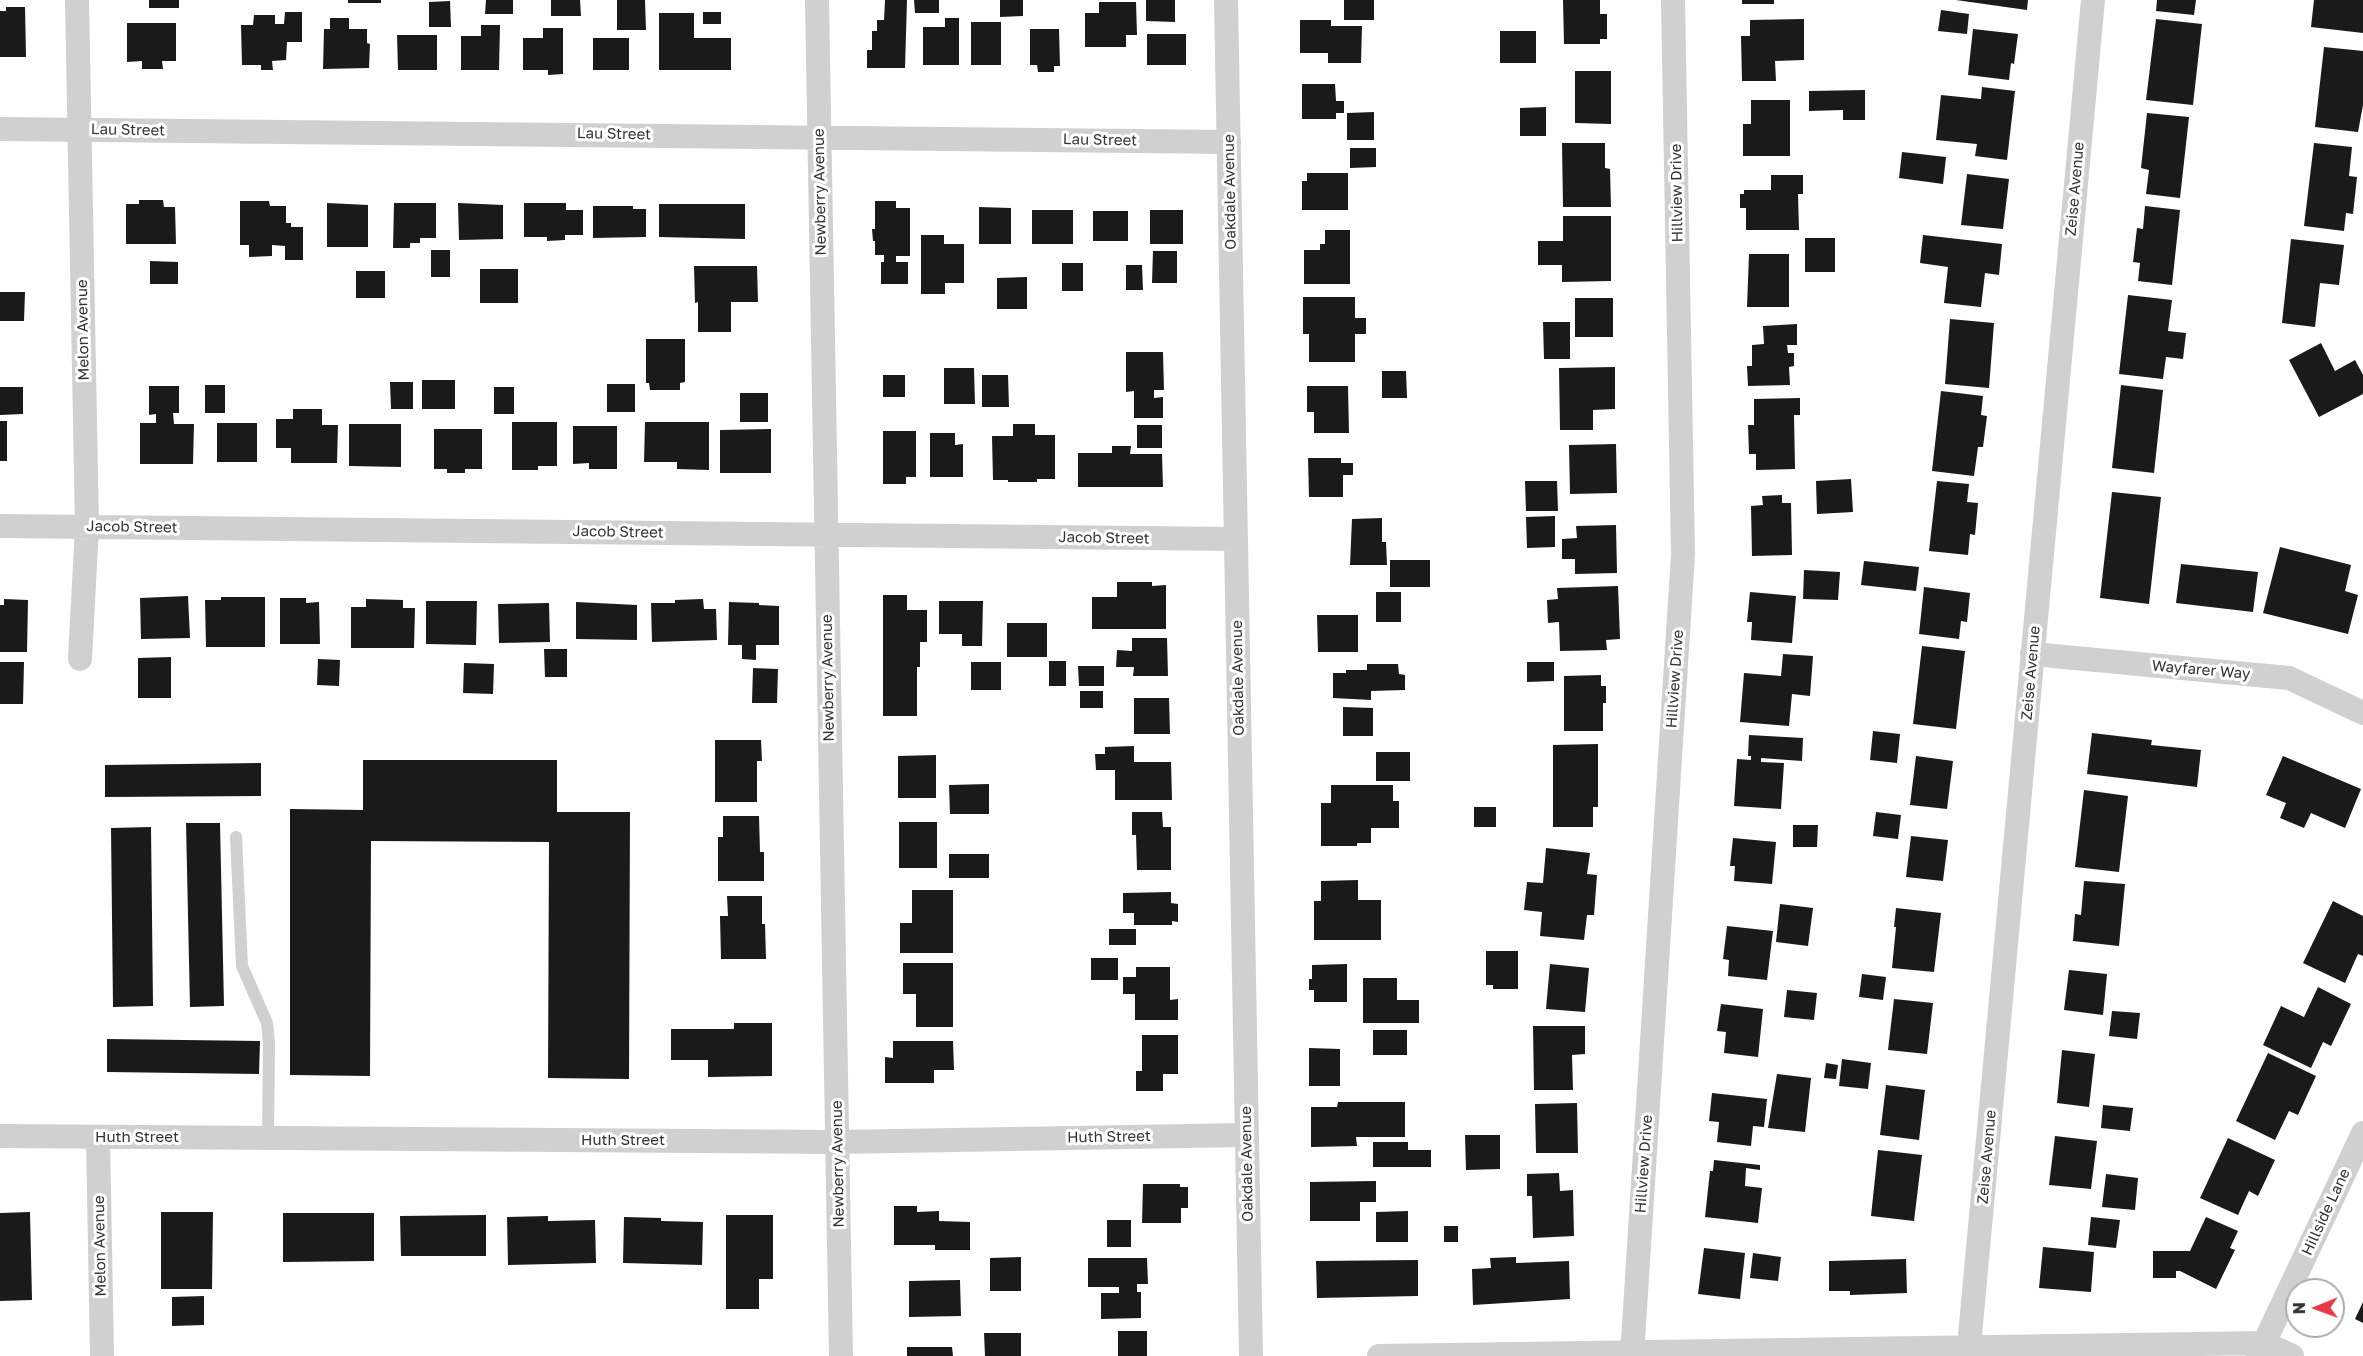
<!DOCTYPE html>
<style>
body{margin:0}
#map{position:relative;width:2363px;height:1356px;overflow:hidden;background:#fff;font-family:"Golos Text",sans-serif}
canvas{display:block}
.north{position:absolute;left:2285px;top:1278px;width:60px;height:60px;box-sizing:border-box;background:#fff;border:2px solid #adadad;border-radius:50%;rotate:269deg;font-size:16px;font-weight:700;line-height:24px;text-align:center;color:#333}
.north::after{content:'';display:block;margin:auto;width:21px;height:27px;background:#e63946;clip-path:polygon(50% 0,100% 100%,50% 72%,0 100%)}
</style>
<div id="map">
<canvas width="2363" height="1356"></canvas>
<div class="north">N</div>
</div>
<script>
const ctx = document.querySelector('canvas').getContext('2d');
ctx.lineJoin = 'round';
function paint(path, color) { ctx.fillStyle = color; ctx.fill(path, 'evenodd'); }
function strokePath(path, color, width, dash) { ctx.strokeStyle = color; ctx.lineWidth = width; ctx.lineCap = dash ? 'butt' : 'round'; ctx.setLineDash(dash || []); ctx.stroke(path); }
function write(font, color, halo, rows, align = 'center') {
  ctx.font = font + ' "Golos Text",sans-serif'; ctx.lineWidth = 6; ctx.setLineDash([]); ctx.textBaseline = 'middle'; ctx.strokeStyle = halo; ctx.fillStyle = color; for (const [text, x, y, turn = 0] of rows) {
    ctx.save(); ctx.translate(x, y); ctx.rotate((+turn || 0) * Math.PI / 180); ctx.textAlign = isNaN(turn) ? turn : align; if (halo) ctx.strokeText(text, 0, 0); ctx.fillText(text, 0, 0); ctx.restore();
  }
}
paint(new Path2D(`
 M149,0H179V8H149Z
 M348,0H381V3H348Z
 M486,0H513V14H485Z
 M551,0H580L581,16H551Z
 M617,0H645L646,30H617Z
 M885,0H907L905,68H867V50H872V31H877V20H884Z
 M914,0H939V13H915Z
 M1000,0H1023V16L1000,17Z
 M1146,0H1175V22L1146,21Z
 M1344,0H1374V20H1344Z
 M1563,0H1600V14H1607V39H1600V44H1564Z
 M1742,0H1774V4H1742Z
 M1956,0H2028L2027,10Z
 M2157,0H2196L2194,15L2156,11Z
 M2314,0H2363V33L2311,27Z
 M450,1L451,27H429V2Z
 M1099,2H1136L1137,35H1126V47H1085V13H1099Z
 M6,7H25L26,57H0V11H6Z
 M1941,10L1969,14L1967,34L1938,31Z
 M285,12H302V42H287L286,60L272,61L273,70H261V65H242L241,25H253L254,15H275V24H284Z
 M703,12H721V24H703Z
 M659,13H694V38H731V70H659Z
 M330,18H349V29H367V43L370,44L369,68L323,69L324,29H330Z
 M945,18H959V65H923V27H945Z
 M1804,19V60L1775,61L1776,81H1742L1741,36H1750V20Z
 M2156,19L2202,24L2193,105L2146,100Z
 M1300,20H1331V26H1362L1361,63H1328V53H1300Z
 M971,22H1001V65H971Z
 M127,23H176V61H162L163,69H142V61L127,62Z
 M481,25H500L499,70H461V36H481Z
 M543,28H563V74L548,75V70H523V38H543Z
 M1030,29H1059L1060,66H1054V72H1038L1037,65H1030Z
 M1973,29L2018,34L2014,64L2011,63L2009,80L1968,75Z
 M1500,31H1536V63H1500Z
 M1147,34H1186V65H1147Z
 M397,35H437V70H398Z
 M593,38H629V70H593Z
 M2324,47L2363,51V105L2358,132L2315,127Z
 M1575,71H1611V124L1575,123Z
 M1302,84H1335L1336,101H1344V113H1336V119H1302Z
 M1982,87L2015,91L2007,160L1975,156L1977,144L1936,140L1941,95L1981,99Z
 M1865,90V120H1843V110L1809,111V91Z
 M1751,100H1790V156H1743V124H1751Z
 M1546,107V136H1520V108Z
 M1374,112V140H1347V113Z
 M2147,113L2189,117L2180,198L2146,194L2149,170L2141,168Z
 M1562,143H1605V168L1610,169L1611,207H1563Z
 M2314,143L2352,147L2349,176L2357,177L2353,214L2346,213L2344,231L2304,226Z
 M1350,148H1376V167L1350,168Z
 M1902,152L1946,157L1943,184L1899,178Z
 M1307,173H1348V210H1302V181H1307Z
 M1967,174L2009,179L2003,229L1961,225Z
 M1771,175H1803V194H1798L1799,230H1746V208H1740V194H1744V190H1771Z
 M139,200H163L164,207H175L176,244H126V204H139Z
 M240,201H269L270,206H286V223H291V227H303V260H285V246L272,245V256L249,257V245H240Z
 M875,201H896V208H910V256H896V262H908V284H881V262H884V255H875V241H873L872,229H875Z
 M327,203L368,205V247H327Z
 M394,203H436V238H420V243H410V248H393Z
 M458,203L503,205V239L459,240Z
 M524,203H566V210H583V235H565V240L547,241V237H524Z
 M659,204H745V239L659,237Z
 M593,206H633V209H646V237L593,238Z
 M2145,206L2180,210L2172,285L2138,281L2140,263L2133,262L2137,228L2143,229Z
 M979,207L1011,208V244H979Z
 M1032,210H1073V244H1032Z
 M1150,210H1183V244H1150Z
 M1093,211H1128V241H1093Z
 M1563,216H1611V281L1562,282V265H1538V241H1563Z
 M1325,230H1350V284H1304V250H1320V244H1325Z
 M921,235H944V244H964V283H945V294H921Z
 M1923,235L2002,244L1999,275L1985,273L1981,307L1944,303L1948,267L1920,263Z
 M1805,238H1835V272H1805Z
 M2291,239L2344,245L2339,285L2320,283L2315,327L2282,323Z
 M431,250H450V277H431Z
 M1153,251H1177V283H1152Z
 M1749,254H1789V307H1747Z
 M150,261L178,262V284H150Z
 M1062,263H1083V291H1062Z
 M1126,265H1142L1143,290H1126Z
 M694,266H757L758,302H731V332H698V302L695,303Z
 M480,269H518V303H480Z
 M356,271H385V298H356Z
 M1027,277V309H997V278Z
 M0,292H25L24,321H0Z
 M2128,295L2172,300L2168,331L2186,333L2183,359L2166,357L2163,379L2119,374Z
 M1303,297H1355V318H1366V334H1355V362H1309V334H1303Z
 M1575,298H1613V337H1575Z
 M1950,319L1994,323L1989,388L1945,384Z
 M1543,322H1570V359H1544Z
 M1797,324V345H1787L1788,353H1794V366L1789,367L1790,385L1748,386L1747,366H1752V345L1764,344L1763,326Z
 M646,339H685V382L680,383V390H650L649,383H646Z
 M2321,343L2335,371L2355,360L2363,375V394L2319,417L2289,360Z
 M1126,352H1163L1164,390H1154V398L1163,397V418H1134V391L1126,392Z
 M1615,367V409L1593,410V430H1560L1559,368Z
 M944,368H974L975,404H944Z
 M1382,371H1406L1407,398H1382Z
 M883,375H905V397H883Z
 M982,375H1008L1009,407H982Z
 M422,380H455V409H422Z
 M390,382H413V409H391Z
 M607,384H635V412H607Z
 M205,385H225V413H205Z
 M2121,385L2163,390L2154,473L2112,468Z
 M149,386H179V413H173L174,424H194L193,464H140V423H156V414L149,415Z
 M1307,386H1348L1349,433H1314V412H1307Z
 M0,387H23V414L0,415Z
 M494,387H514V414H494Z
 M1941,391L1983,396L1981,415L1987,416L1983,447H1978L1974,476L1932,471Z
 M740,393H768V422H740Z
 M1800,398V415H1794L1795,469L1756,470V454H1749L1748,425H1754V399Z
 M293,409H322V425H338L337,463H291V448H276V419H293Z
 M0,421H7V461H0Z
 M512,422H557V466H538V470H512Z
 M645,422H709V470L677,469V462H644Z
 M217,423H257V462H217Z
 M349,424H401V467L349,466Z
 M1013,424H1035V435H1055V479H1037V482H1008V480H993L992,436H1013Z
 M1137,425H1162V448H1137Z
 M573,426H617V469H589V463L573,464Z
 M434,429H482V469H465V473H447V469H434Z
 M771,429V473H720V430Z
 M883,431H916V477H906V484H883Z
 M930,433H955V445L963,444V477H930Z
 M1616,444L1617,493L1570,494L1569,445Z
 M1112,446H1131L1130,454H1162L1163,487H1078V453H1112Z
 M1308,458H1341V463H1353V475H1343V497H1309Z
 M1851,479L1853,512L1817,514L1816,481Z
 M1525,481H1557L1558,511H1526Z
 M1937,481L1969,484L1967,502L1978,503L1975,535L1970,534L1968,555L1929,551Z
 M2112,492L2161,497L2149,604L2100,598Z
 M1782,495V503H1791L1792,555L1752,556L1751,506L1763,505L1762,496Z
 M1555,516V547L1527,548L1526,517Z
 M1382,518V542H1386L1387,565H1350L1352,519Z
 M1616,525L1617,573L1575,574V559H1562V539L1577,538L1576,526Z
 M2280,547L2351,565L2345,591L2358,595L2348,634L2263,613Z
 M1390,560H1430V587H1390Z
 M1864,561L1919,567L1916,591L1861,585Z
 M2181,564L2258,572L2253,612L2176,603Z
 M1804,570L1840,572L1838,600L1803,599Z
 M1117,582H1152V586L1166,585V629H1092V597H1117Z
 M1618,586L1620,639L1606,640L1607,650L1560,651L1559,622L1548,623L1547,600L1558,599L1557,588Z
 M1924,587L1970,593L1967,622L1961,621L1959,639L1919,634Z
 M1376,592H1401V622H1376Z
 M1750,592L1796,596L1792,643L1751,640L1752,622H1747Z
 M883,595H907V610H927V642H920V667H917V716H883Z
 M188,596L190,638L141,639L140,598Z
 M221,597H265V647H206L205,600H221Z
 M280,598H306V603L319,602L320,644H280Z
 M4,599L28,600L27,652H0V605H4Z
 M366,599L403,600V608H415L414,648H351V607H366Z
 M703,599L704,609H716L717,640L652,642L651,603H675V600Z
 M426,601H477L476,645L426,644Z
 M939,601H983L982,646H962V634H939Z
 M576,602L637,605V640L576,639Z
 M729,602L759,603V605L779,606V645H756V660L742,659V645H728Z
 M549,603L550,642L499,643L498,604Z
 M1317,615H1358V652H1318Z
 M1007,623H1047V657H1007Z
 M1132,638H1167L1168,676H1133L1134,667H1116L1117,650L1132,651Z
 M1922,646L1965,651L1956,729L1913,724Z
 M544,649H567V677H545Z
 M1783,654L1813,656L1810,696L1792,694L1789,726L1740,722L1744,673L1781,676Z
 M171,657V698H138V658Z
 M318,659L340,660L339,686L317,685Z
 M1049,661H1066V686H1049Z
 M0,662H24L23,704H0Z
 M971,662H1001V690H971Z
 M1527,662H1554V681L1527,682Z
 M464,663L494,664L493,694L463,693Z
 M1367,664H1398L1399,674L1405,675V690L1371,691V700L1333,698V673H1346V670H1367Z
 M1078,666H1104V686H1079Z
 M753,668L778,669L777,703H752Z
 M1601,675V686H1606V703H1603V731H1564V676Z
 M1080,691H1103V708H1080Z
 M1134,698H1169L1170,734H1134Z
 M1343,707L1373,708V736H1343Z
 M1873,731L1900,734L1897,763L1870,760Z
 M2092,733L2152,740L2151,745L2201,750L2197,787L2087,774Z
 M1749,735L1803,738L1802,761L1761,758V762L1784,763L1781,809L1734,806L1737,759L1751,760V756H1748Z
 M715,740H761L762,761H757V802H715Z
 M1598,744V807H1593V827H1553V745Z
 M1134,746V762H1171L1172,800H1115V770H1096L1095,754H1105V747Z
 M1376,752H1410V781H1376Z
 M936,755V798H898V756Z
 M1916,756L1953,761L1947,809L1910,805Z
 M2283,756L2361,789L2345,828L2311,813L2304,828L2280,818L2286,803L2266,795Z
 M363,760H557V812H630L629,1079L548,1078L549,842L371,841L370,1076L290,1075V809L363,810Z
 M261,763V796L105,797V765Z
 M989,784V814H950L949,785Z
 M1331,785H1393V801H1399V828H1371V843H1357V846H1321V803H1331Z
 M2084,790L2128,796L2119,872L2075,867Z
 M1474,807H1496V827H1474Z
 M1132,812H1162L1163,827H1171V870H1137L1136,835H1132Z
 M1876,812L1901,815L1898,839L1873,836Z
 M723,816H759L760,852H764V881H718V837H723Z
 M899,822H937V868H899Z
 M186,823H220L224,1006L190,1007Z
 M1793,825H1818L1817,847H1793Z
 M151,827L153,1006L113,1007L111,828Z
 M1911,836L1948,840L1943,881L1906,877Z
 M1733,838L1776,842L1772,884L1734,881L1735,866H1730Z
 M1546,848L1590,853L1587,874L1597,875L1594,915H1587L1584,940L1540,936L1542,912L1524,910L1527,882L1543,883Z
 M949,854H989V878H949Z
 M1358,880V900H1381V940H1314V901H1321V881Z
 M2084,881L2125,884L2119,946L2073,941L2075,914L2081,915Z
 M912,890H953V953H900V923H912Z
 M1171,892V903L1178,904V922L1172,921V925H1134V913H1123V893Z
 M727,896H762V924H765L766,959H721L720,916H728Z
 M2333,901L2363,916V956L2358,954L2345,983L2303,963Z
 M1780,904L1813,908L1808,946L1776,942Z
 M1896,908L1941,913L1934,972L1892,968L1896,927H1894Z
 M1727,926L1773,931L1767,980L1728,976L1729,960L1723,959Z
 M1109,929H1136V945H1109Z
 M1486,951H1518V989H1493V985H1486Z
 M1091,958H1118V980H1091Z
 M903,963H953V1027H916V994H903Z
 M1347,964V1002H1314V990H1309V979H1312V965Z
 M1550,964L1589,968L1585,1012L1546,1009Z
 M1136,967H1170V1000L1178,999V1020H1135V994H1123V977H1136Z
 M2069,970L2107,974L2103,1015L2064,1010Z
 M1862,974L1886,977L1883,1000L1859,997Z
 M1363,978H1397V1000H1419V1023H1363Z
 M2318,987L2351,1004L2331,1046L2323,1042L2311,1068L2263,1045L2281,1006L2304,1017Z
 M1787,990L1817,993L1814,1020L1784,1017Z
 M1894,999L1933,1003L1927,1054L1888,1050Z
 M1721,1004L1763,1009L1758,1057L1724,1053L1726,1032L1717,1031Z
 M2112,1011L2140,1013L2137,1039L2109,1036Z
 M734,1023H772V1076L708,1077V1060H671V1029H734Z
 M1533,1026H1585V1054L1572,1055L1573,1090H1534Z
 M1373,1030H1407V1055H1373Z
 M1142,1035H1178V1074H1163V1091H1136V1071H1142Z
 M107,1039L260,1041L259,1074L107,1072Z
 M893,1041H953L954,1070H934V1083H885V1057L893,1058Z
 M1309,1048L1340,1049V1086H1309Z
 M2062,1050L2095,1054L2089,1107L2057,1103Z
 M2268,1053L2316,1076L2298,1115L2289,1111L2275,1140L2236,1121Z
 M1842,1059L1871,1063L1868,1089L1839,1086Z
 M1826,1063L1838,1065L1836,1079L1824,1078Z
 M1777,1074L1811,1078L1805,1132L1768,1128Z
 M1886,1085L1925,1090L1919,1140L1880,1135Z
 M1712,1093L1767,1099L1764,1127L1753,1126L1751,1146L1717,1142L1719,1122L1709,1121Z
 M1338,1102H1405V1137H1356L1357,1146L1311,1147V1107H1337Z
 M1577,1103L1578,1153H1536L1535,1104Z
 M2103,1105L2133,1108L2130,1131L2101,1128Z
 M1465,1135H1500V1169L1466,1170Z
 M2055,1136L2097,1141L2091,1189L2049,1185Z
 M2228,1138L2275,1160L2258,1196L2249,1191L2238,1215L2200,1198Z
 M1373,1142H1408V1150H1431V1167H1373Z
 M1878,1150L1922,1155L1914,1221L1871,1216Z
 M1714,1160L1760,1165V1170L1746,1168L1745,1186L1762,1188L1758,1223L1705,1217L1710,1171H1713Z
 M1559,1173L1560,1191L1573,1190L1574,1236L1533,1238L1532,1196H1527V1174Z
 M2106,1174L2138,1178L2135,1210L2102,1207Z
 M1376,1181V1202H1360V1221H1310V1182Z
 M1143,1184H1180V1187H1188V1208H1181V1223H1142Z
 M894,1206H917V1212L939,1211V1221L970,1222V1250H935V1245H894Z
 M1408,1211V1242H1376V1212Z
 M30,1212L32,1300L0,1301V1213Z
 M161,1212H213L212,1289H161Z
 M283,1213H374V1261L283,1262Z
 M486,1215V1256H401L400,1216Z
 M726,1215H773V1279H759V1309H726Z
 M548,1216V1221L595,1220L596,1263L508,1265L507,1217Z
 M624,1217L661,1218V1221L703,1222L702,1265L623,1263Z
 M2091,1217L2120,1220L2116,1248L2088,1245Z
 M2206,1217L2238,1231L2230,1248L2235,1250L2216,1289L2180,1271H2176V1278H2153V1251H2190Z
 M1107,1220H1131V1247H1107Z
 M1444,1226H1458V1242H1444Z
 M2043,1247L2094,1252L2091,1292L2039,1288Z
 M1704,1248L1745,1253L1740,1299L1698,1294Z
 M1753,1253L1781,1257L1778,1281L1750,1278Z
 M1021,1257V1291H990V1258Z
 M1516,1257V1263L1569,1261L1570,1299L1473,1305L1472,1269L1491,1268L1490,1258Z
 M1088,1258H1147L1148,1284H1137V1292H1141V1318L1101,1319V1293H1119V1287H1088Z
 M1906,1259L1907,1293L1850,1295V1291H1829V1261Z
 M1418,1260V1296L1317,1298L1316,1261Z
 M960,1280L961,1316L909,1317V1281Z
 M204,1296V1325L172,1326V1297Z
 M2363,1302V1323L2355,1319Z
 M1118,1331H1147V1356H1118Z
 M984,1333H1021V1356H985Z
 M907,1347H952L953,1356H907Z`), '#1a1a1a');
strokePath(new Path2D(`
 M236,837L242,966L267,1023L269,1044L268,1138`), '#d0d0d0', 12);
strokePath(new Path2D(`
 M77,0L87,527L80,659
 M817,0L841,1356
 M1226,0L1251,1356
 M0,129L1229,142
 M0,526L1236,539
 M2032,654L2289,678L2363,713
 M0,1136L837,1142L1246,1135
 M98,1137L102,1356
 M1969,1346L2093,0
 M1379,1356L2264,1343L2292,1356
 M1632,1356L1683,554L1673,0
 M2258,1356L2363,1133`), '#d0d0d0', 24);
write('15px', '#333', '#fff', [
 ["Lau Street",128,130,1],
 ["Lau Street",614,134,1],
 ["Lau Street",1100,140,1],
 ["Zeise Avenue",2075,189,-85],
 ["Newberry Avenue",820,192,-91],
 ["Oakdale Avenue",1230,192,-91],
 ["Hillview Drive",1677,193,-91],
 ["Melon Avenue",83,330,-91],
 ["Jacob Street",132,527,1],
 ["Jacob Street",618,532,1],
 ["Jacob Street",1104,538,1],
 ["Wayfarer Way",2201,670,5],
 ["Zeise Avenue",2031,673,-85],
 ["Newberry Avenue",828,678,-91],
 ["Oakdale Avenue",1238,678,-91],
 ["Hillview Drive",1675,679,-86],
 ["Huth Street",137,1137],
 ["Huth Street",1109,1137,-1],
 ["Huth Street",623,1140],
 ["Zeise Avenue",1987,1157,-85],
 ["Newberry Avenue",838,1164,-91],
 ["Oakdale Avenue",1247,1164,-91],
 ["Hillview Drive",1644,1164,-86],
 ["Hillside Lane",2326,1212,-65],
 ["Melon Avenue",100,1246,-91]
]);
</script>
